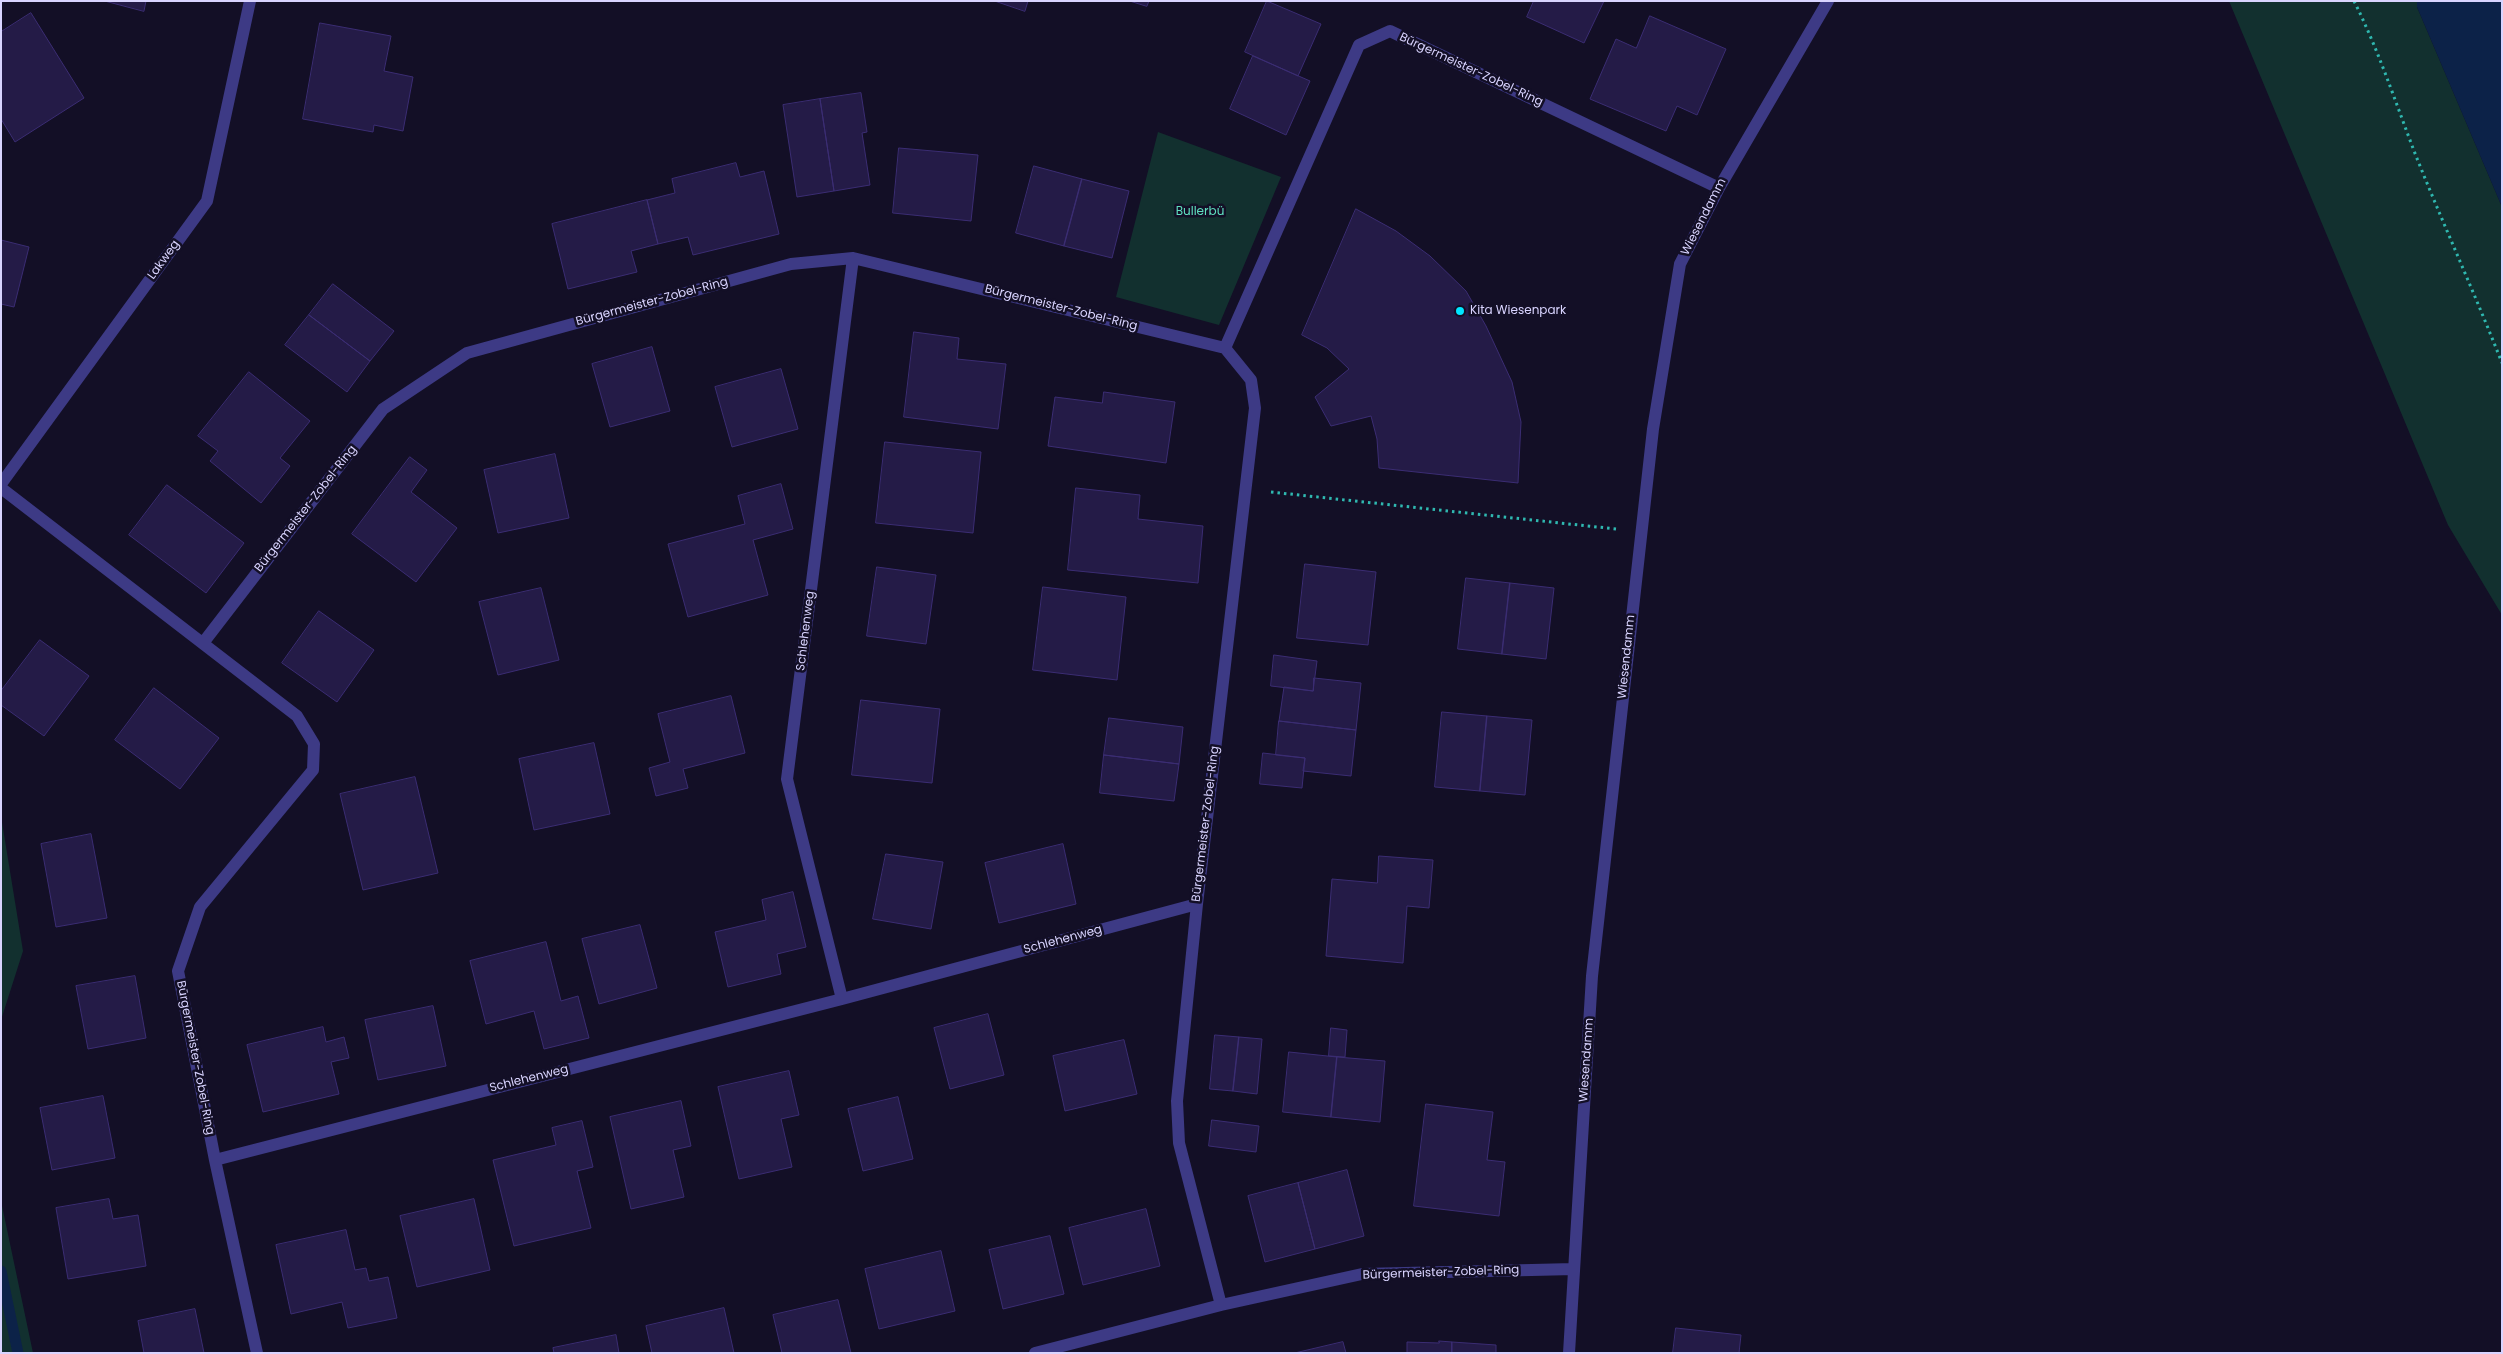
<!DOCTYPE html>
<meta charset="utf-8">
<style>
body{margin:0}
#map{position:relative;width:2503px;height:1354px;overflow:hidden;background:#130f26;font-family:Poppins,sans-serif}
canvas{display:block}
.frame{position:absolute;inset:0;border:2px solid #d9d4ff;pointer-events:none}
</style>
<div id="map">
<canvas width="2503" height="1354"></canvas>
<div class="frame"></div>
</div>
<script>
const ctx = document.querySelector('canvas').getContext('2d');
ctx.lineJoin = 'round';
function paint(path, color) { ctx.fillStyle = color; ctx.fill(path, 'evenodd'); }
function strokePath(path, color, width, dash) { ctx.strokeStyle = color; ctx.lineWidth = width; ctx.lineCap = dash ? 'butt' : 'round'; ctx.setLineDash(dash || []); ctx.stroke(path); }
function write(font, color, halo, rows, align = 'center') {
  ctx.font = font + ' Poppins,sans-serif'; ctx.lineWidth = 5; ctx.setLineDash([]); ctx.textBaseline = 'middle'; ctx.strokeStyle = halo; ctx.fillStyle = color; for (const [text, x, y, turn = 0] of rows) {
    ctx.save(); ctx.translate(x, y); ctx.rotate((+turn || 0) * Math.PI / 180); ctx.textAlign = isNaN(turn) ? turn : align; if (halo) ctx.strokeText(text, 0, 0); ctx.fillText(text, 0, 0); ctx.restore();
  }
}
paint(new Path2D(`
 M2229,1H2417V7L2502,207V615L2448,525Z
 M1158,132L1281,177L1219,325L1116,297Z
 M1,816L23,951L1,1020Z
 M1,1201L33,1353H1Z`), '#12302f');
paint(new Path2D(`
 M2417,1H2502V207L2417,7Z`), '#0c2248');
strokePath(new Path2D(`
 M1,1271L18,1353`), '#0c2248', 11);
const building = new Path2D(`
 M105,1H146L144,11Z
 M995,1H1028L1025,11Z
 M1130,1H1149L1147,6Z
 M1267,1L1321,24L1298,76L1245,52Z
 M1534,1H1604L1584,43L1527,17Z
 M31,13L84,98L15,142L1,119V32Z
 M1650,16L1726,49L1697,115L1677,106L1666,131L1590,99L1616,39L1636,48Z
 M320,23L391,36L384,71L413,77L403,131L374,125L373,132L303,119Z
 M1253,56L1310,81L1286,135L1230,109Z
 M861,93L867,132L862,133L870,185L834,191L820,99Z
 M820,99L834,191L797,197L783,105Z
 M899,148L978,155L971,221L893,213Z
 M736,163L740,177L764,171L779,234L693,255L688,237L658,244L647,200L675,193L672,179Z
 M1034,166L1082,179L1064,246L1016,233Z
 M1082,179L1129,191L1112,258L1064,246Z
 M647,200L658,244L631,251L637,272L568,289L552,224Z
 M1356,209L1396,231L1430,256L1466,291L1486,326L1512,382L1521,422L1518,483L1379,468L1377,439L1371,416L1331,426L1315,397L1349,369L1327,348L1302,335Z
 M1,240L29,247L14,307L1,304Z
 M333,284L394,331L370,361L309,315Z
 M309,315L370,361L347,392L285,345Z
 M914,332L959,338L957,359L1006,364L998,429L904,417Z
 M652,347L670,411L610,427L592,364Z
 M781,369L798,429L732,447L715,387Z
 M249,372L310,421L280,458L290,466L261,503L210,461L218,451L198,436Z
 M1104,392L1175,402L1166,463L1048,446L1055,397L1102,403Z
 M885,442L981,452L973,533L876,523Z
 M555,454L569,518L498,533L484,470Z
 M410,457L427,470L411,492L457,528L416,582L352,534Z
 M781,484L793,529L753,540L768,595L688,617L668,544L745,524L738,496Z
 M167,485L244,543L206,593L129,535Z
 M1076,488L1140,495L1138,519L1203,526L1198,583L1068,570Z
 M1305,564L1376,572L1368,645L1297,638Z
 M877,567L936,575L926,644L867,636Z
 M1466,578L1510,583L1502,654L1458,649Z
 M1510,583L1554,588L1546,659L1502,654Z
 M1043,587L1126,597L1117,680L1033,670Z
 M541,588L559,660L498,675L479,602Z
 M319,611L374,650L337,702L282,663Z
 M40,640L89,676L44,736L1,705V691Z
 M1274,655L1317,661L1313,691L1271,686Z
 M1314,678L1361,683L1356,730L1279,721L1284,687L1313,691Z
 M154,688L219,738L180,789L115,740Z
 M731,696L745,753L683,769L688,788L656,796L649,768L670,762L658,714Z
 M861,700L940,709L932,783L852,775Z
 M1442,712L1487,716L1480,791L1435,787Z
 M1487,716L1532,720L1525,795L1480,791Z
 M1109,718L1183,727L1179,764L1104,755Z
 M1279,721L1356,730L1351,776L1303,771L1305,758L1276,755Z
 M594,743L610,814L534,830L519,759Z
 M1263,753L1305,758L1302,788L1260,784Z
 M1104,755L1179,764L1174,801L1100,793Z
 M415,777L438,873L363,890L340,794Z
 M91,834L107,918L56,927L41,844Z
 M1063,844L1076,904L999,923L985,863Z
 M886,854L943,862L931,929L873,919Z
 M1379,856L1433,860L1429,908L1407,906L1403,963L1326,956L1332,879L1377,883Z
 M793,892L806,947L777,954L781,974L728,987L715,932L766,920L762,900Z
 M640,925L657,988L599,1004L582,939Z
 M546,942L561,1001L578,996L589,1038L544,1049L534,1011L486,1024L470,961Z
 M135,976L146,1038L88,1049L76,986Z
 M433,1006L446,1066L378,1080L365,1020Z
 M988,1014L1004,1075L950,1089L934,1028Z
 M323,1027L326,1042L344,1037L349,1058L331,1062L339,1094L263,1112L247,1045Z
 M1331,1028L1347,1030L1345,1057L1329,1056Z
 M1215,1035L1239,1037L1233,1091L1210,1089Z
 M1239,1037L1262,1039L1257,1094L1233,1091Z
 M1124,1040L1137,1094L1065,1111L1053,1056Z
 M1289,1052L1337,1057L1331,1117L1283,1112Z
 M1337,1057L1385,1061L1380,1122L1331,1117Z
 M789,1071L799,1115L781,1119L792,1167L739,1179L718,1087Z
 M103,1096L115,1158L52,1170L40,1108Z
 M898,1097L913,1159L863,1171L848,1109Z
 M681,1101L691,1146L673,1150L684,1197L631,1209L610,1117Z
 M1426,1104L1493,1112L1487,1160L1505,1162L1499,1216L1414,1206Z
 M1212,1120L1259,1126L1256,1152L1209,1146Z
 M582,1121L593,1167L577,1171L591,1228L514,1246L493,1160L556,1145L552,1128Z
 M1347,1170L1364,1236L1315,1249L1298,1183Z
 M1298,1183L1315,1249L1265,1262L1248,1196Z
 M109,1199L113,1219L138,1215L146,1266L68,1279L56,1208Z
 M474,1199L490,1270L417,1287L400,1216Z
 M1146,1209L1160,1266L1083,1285L1069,1228Z
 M346,1230L355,1270L366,1268L369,1281L388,1277L397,1318L348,1328L342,1302L291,1314L276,1245Z
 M1050,1236L1064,1294L1003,1309L989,1250Z
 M941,1251L955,1311L879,1329L865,1269Z
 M838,1300L851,1353H782L773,1315Z
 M724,1308L734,1353H652L646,1326Z
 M195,1309L204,1353H144L138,1321Z
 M1676,1328L1741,1335L1739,1353H1673Z
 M616,1335L619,1353H554L553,1348Z
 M1439,1341L1452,1342V1353H1407V1342L1439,1343Z
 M1343,1342L1346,1353H1295Z
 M1452,1342L1496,1345V1353H1452Z`);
paint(building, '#241b47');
strokePath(building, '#3b2d73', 1);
strokePath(new Path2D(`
 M2354,1C2379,51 2396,104 2416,156C2444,226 2475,294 2502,363
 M1271,492L1616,529`), '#2fb8b0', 3, [2.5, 4]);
strokePath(new Path2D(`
 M1225,348L1359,45L1390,31L1719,188
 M1,484L207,201L250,1
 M1,488L297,716L314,744L313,770L200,907L178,971L215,1160L257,1353
 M203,643L383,409L467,353L791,264L853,258L1225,348L1251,380L1255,408L1197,904L1177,1101L1179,1143L1221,1305
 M842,999L787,779L853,258
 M215,1160L842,999L1197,904
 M1035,1353L1221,1305L1362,1274L1574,1269
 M1569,1353L1592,976L1653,429L1680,264L1719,188L1828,1`), '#3d3a85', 12);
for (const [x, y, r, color] of [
 [1460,311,5,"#00e5ff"]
]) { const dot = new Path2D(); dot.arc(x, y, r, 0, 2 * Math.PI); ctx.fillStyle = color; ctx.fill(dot); strokePath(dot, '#130f26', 2); }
write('12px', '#d9d4ff', '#130f26', [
 ["Bürgermeister-Zobel-Ring",1471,70,25],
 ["Wiesendamm",1704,217,-63],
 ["Lakweg",164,260,-54],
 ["Bürgermeister-Zobel-Ring",652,302,-15],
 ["Bürgermeister-Zobel-Ring",1061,308,14],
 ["Bürgermeister-Zobel-Ring",306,509,-52],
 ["Schlehenweg",806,631,-83],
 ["Wiesendamm",1627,657,-84],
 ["Bürgermeister-Zobel-Ring",1206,824,-83],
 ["Schlehenweg",1063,940,-15],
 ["Bürgermeister-Zobel-Ring",195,1058,79],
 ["Wiesendamm",1587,1060,-86],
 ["Schlehenweg",529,1079,-14],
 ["Bürgermeister-Zobel-Ring",1441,1273,-2]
]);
write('12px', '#5fe0c0', '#130f26', [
 ["Bullerbü",1200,212]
]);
write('12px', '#d9d4ff', '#130f26', [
 ["Kita Wiesenpark",1470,311]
], 'left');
</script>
